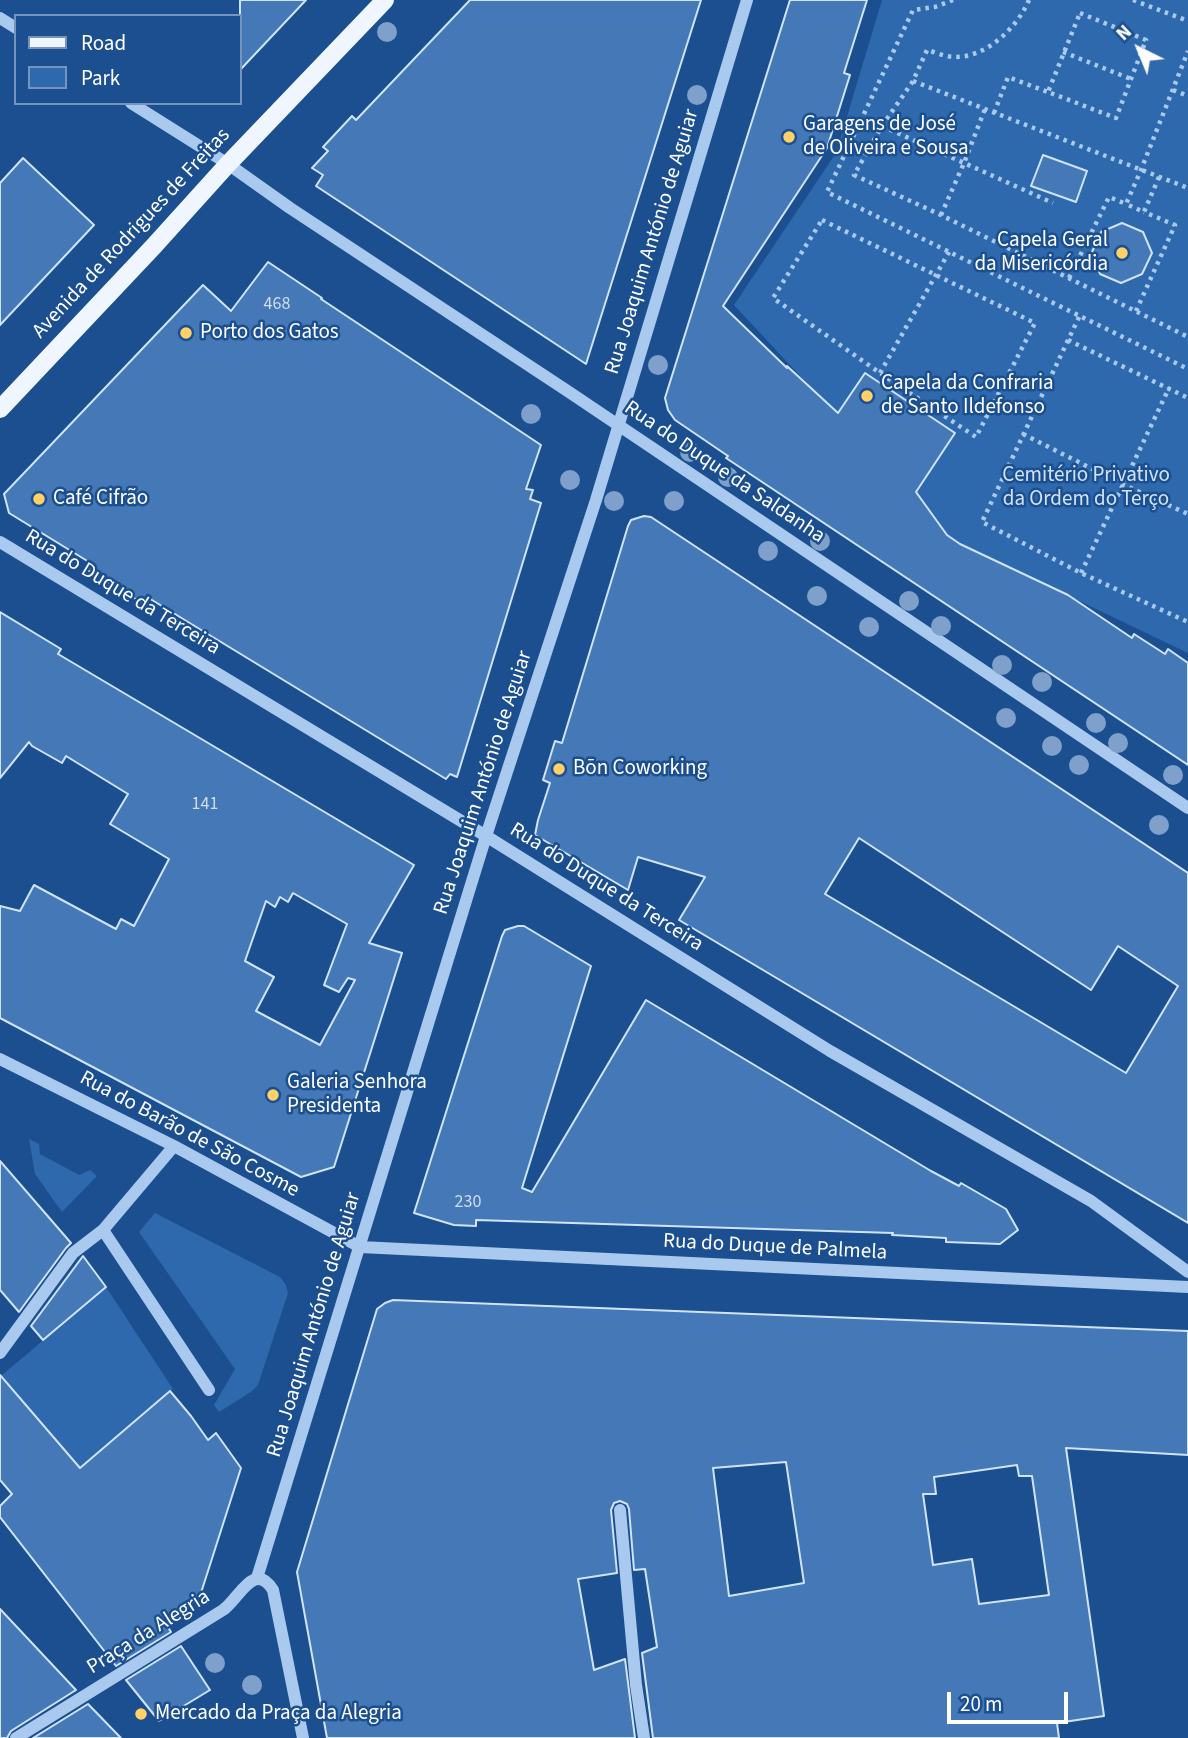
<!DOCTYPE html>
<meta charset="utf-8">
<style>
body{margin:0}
#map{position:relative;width:1188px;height:1738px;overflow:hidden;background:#1b4f8f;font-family:"Source Sans 3",sans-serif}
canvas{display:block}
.legend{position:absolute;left:14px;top:14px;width:228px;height:91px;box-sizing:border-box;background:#1b4f8f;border:2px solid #7695bc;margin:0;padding:9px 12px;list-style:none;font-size:21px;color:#fff}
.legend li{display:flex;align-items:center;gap:14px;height:35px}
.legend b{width:35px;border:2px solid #7695bc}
.north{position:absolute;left:1104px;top:14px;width:70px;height:70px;-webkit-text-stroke:5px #1b4f8f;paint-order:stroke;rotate:317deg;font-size:19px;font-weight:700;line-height:28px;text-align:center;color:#fff}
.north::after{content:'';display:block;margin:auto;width:24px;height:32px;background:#fff;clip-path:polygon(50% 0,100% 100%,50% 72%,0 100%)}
.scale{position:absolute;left:947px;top:1692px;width:121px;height:32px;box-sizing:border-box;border:4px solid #fff;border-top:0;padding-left:9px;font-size:21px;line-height:24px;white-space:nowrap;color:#fff;-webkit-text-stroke:5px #1b4f8f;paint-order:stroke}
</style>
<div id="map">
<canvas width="1188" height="1738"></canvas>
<ul class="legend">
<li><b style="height:9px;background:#f0f6ff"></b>Road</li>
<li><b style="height:19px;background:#2e69ad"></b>Park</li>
</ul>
<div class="north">N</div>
<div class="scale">20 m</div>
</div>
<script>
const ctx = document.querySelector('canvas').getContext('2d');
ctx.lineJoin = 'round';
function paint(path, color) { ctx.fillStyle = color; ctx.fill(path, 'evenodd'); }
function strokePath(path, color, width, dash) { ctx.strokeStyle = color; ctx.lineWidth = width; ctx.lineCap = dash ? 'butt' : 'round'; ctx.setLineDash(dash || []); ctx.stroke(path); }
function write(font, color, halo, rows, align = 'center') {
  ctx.font = font + ' "Source Sans 3",sans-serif'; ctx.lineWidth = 5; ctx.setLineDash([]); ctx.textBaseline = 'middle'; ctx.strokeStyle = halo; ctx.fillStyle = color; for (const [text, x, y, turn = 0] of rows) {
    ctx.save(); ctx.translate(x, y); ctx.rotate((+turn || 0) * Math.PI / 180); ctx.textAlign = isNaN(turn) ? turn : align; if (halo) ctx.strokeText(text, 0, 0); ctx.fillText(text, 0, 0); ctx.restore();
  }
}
paint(new Path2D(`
 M882,0H1188V653L960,544L946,535L916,492L815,392L734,305L836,153Z
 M29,1139L39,1144L40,1154L79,1175L90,1170L97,1176L62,1212L35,1174Z
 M155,1213L280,1277L286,1285L288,1293L258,1385L251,1392L219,1412L214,1405L235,1369L139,1232Z
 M106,1287L173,1389L74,1474L54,1438L1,1376Z`), '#2e69ad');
const building = new Path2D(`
 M240,0H306L240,70Z
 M470,0H701L586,364L316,186L323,175L312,168L328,151L323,147L352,116L356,120Z
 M790,0H867L844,73L850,75L827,148L723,306L787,368V366L838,413L865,373L955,433L916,492L947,535L960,544L1068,595L1132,638L1134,634L1165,654L1168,649L1188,663V765L726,458L728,456L675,420L668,410L665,398Z
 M1043,155L1087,171L1076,202L1031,186Z
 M23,158L94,225L0,325V183Z
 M1122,223L1143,232L1152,253L1142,274L1121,283L1100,274L1092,252L1101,232Z
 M268,262L322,298L321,299L541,445L526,489L533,490L530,499L541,503L457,777L450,774L446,779L147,597L144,604L84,568L89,562L9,513L4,494L203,285L231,311Z
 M644,516L651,517L1188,873V1223L679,920L705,877L638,857L628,890L535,835L538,820L550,783L543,780L555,741L562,743L628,526L631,520ZM859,838L1091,990L1118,946L1178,986L1126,1073L825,894Z
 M0,612L61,649L58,654L414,865L369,943L402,953L334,1167L301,1177L0,1018V906L20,911L34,885L116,929L121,919L134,926L169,859L110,824L128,794L66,756L62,763L32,746L29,742L0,778ZM293,893L347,924L324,985L339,992L348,978L355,980L320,1045L256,1011L274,977L245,961L266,901L275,907L280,897L288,902Z
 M518,926H524L591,966L522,1188L532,1192L646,1000L931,1171L959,1186L961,1183L1006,1209L1018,1230L1000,1244L946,1242V1238L892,1235L893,1233L476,1220V1226L454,1225L414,1213L502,936L505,930Z
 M0,1161L71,1243L66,1248L19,1312L0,1290Z
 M83,1256L106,1287L43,1340L31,1326Z
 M393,1300L1188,1331V1455L1066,1448L1104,1716L1057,1723L1059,1738H653L642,1653L657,1647L645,1569L634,1570L629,1509L627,1504L620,1501L614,1503L611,1510L617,1573L578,1579L594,1670L625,1659L635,1738H327L297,1572L377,1309L385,1303ZM786,1462L804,1583L729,1596L713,1468ZM1017,1465L1019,1476H1032L1049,1595L979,1604L972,1559L933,1565L923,1494H936L934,1477Z
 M0,1375L80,1468L170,1391L191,1416L208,1440L216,1433L241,1468L200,1596L163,1619L171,1632L116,1666L0,1517V1506L12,1494L0,1480Z
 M0,1609L76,1690L11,1731L7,1738H0Z
 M181,1646L210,1690L159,1721L126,1680Z
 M88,1704L121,1738H33Z`);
paint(building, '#4478b7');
strokePath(building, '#cfe3fa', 2);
strokePath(new Path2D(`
 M953,0L935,7L913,10L827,192L1188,369
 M1029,0C1017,28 986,58 954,57C945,57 935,52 927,50L913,81L882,126L854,175L941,215L1188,337
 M1133,0L1188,21
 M1080,13L1146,40L1116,118L1048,92Z
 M1063,52L1131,79
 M913,81L1188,188
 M1173,90L1188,96
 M994,113L1008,77L1048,92
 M882,126L1053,203
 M1159,177L1144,212L1126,204L1141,170L1188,51
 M941,215L964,163L985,109
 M822,220L1035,323L976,437L880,373L773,298Z
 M1069,278L1109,197L1126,204
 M1136,311L1175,225L1144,212
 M1079,317L982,522L1081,573L1188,622
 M1068,340L1188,398
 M880,373L949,252
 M1023,434L1122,484L1188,514
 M1081,573L1169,388`), '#a9c9ee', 4.5, [3.5, 5]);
strokePath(new Path2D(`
 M0,18L16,28
 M131,103L228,164L290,208L569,392L1188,808
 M0,542L486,836L830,1051L1091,1201L1188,1272
 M0,1059L174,1146L360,1247L1188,1287
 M174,1146L103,1230L209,1390
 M0,1353L73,1253L103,1230
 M620,1510L636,1685L644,1738
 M257,1578L486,836L596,500L747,0
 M16,1738L223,1610C239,1599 254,1560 273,1590L303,1738`), '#a9c9ee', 12);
strokePath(new Path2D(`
 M0,409L153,247L228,164L385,0`), '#f0f6ff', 18);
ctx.fillStyle = '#7ea0ca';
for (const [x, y] of [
 [387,32],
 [697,95],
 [658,365],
 [531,414],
 [690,452],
 [728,477],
 [570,480],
 [614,501],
 [674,501],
 [820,541],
 [768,551],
 [817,596],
 [909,601],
 [941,626],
 [869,627],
 [1002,665],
 [1042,682],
 [1006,718],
 [1096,723],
 [1118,743],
 [1052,746],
 [1079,765],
 [1173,775],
 [1159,825],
 [215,1663],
 [252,1685]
]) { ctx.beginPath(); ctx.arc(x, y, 10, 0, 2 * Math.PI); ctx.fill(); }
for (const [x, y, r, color] of [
 [789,137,7,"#ffd166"],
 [1122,253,7,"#ffd166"],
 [186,333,7,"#ffd166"],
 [867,396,7,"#ffd166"],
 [39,499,7,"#ffd166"],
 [559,769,7,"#ffd166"],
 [273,1095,7,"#ffd166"],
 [141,1714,7,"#ffd166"]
]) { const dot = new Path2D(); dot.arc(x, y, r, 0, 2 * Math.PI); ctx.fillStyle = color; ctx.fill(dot); strokePath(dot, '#1b4f8f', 2.5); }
write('18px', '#d0dded', null, [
 ["468",277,305],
 ["141",205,805],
 ["230",468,1203]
]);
write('21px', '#fff', '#1b4f8f', [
 ["Garagens de José",803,125],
 ["de Oliveira e Sousa",803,149],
 ["Capela Geral",1108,241,"right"],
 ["da Misericórdia",1108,265,"right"],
 ["Porto dos Gatos",200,333],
 ["Capela da Confraria",881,384],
 ["de Santo Ildefonso",881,408],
 ["Café Cifrão",53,499],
 ["Bōn Coworking",573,769],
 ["Galeria Senhora",287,1083],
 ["Presidenta",287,1107],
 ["Mercado da Praça da Alegria",155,1714]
], 'left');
write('21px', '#fff', '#1b4f8f', [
 ["Avenida de Rodrigues de Freitas",132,234,-47],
 ["Rua Joaquim António de Aguiar",653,242,-73],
 ["Rua do Duque da Saldanha",724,473,34],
 ["Rua do Duque da Terceira",122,593,31],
 ["Rua Joaquim António de Aguiar",484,783,-72],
 ["Rua do Duque da Terceira",606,888,32],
 ["Rua do Barão de São Cosme",189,1135,28],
 ["Rua do Duque de Palmela",775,1248,3],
 ["Rua Joaquim António de Aguiar",315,1325,-73],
 ["Praça da Alegria",149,1633,-32]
]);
write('21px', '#cfe3fa', '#1b4f8f', [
 ["Cemitério Privativo",1086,476],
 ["da Ordem do Terço",1086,500]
]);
</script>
